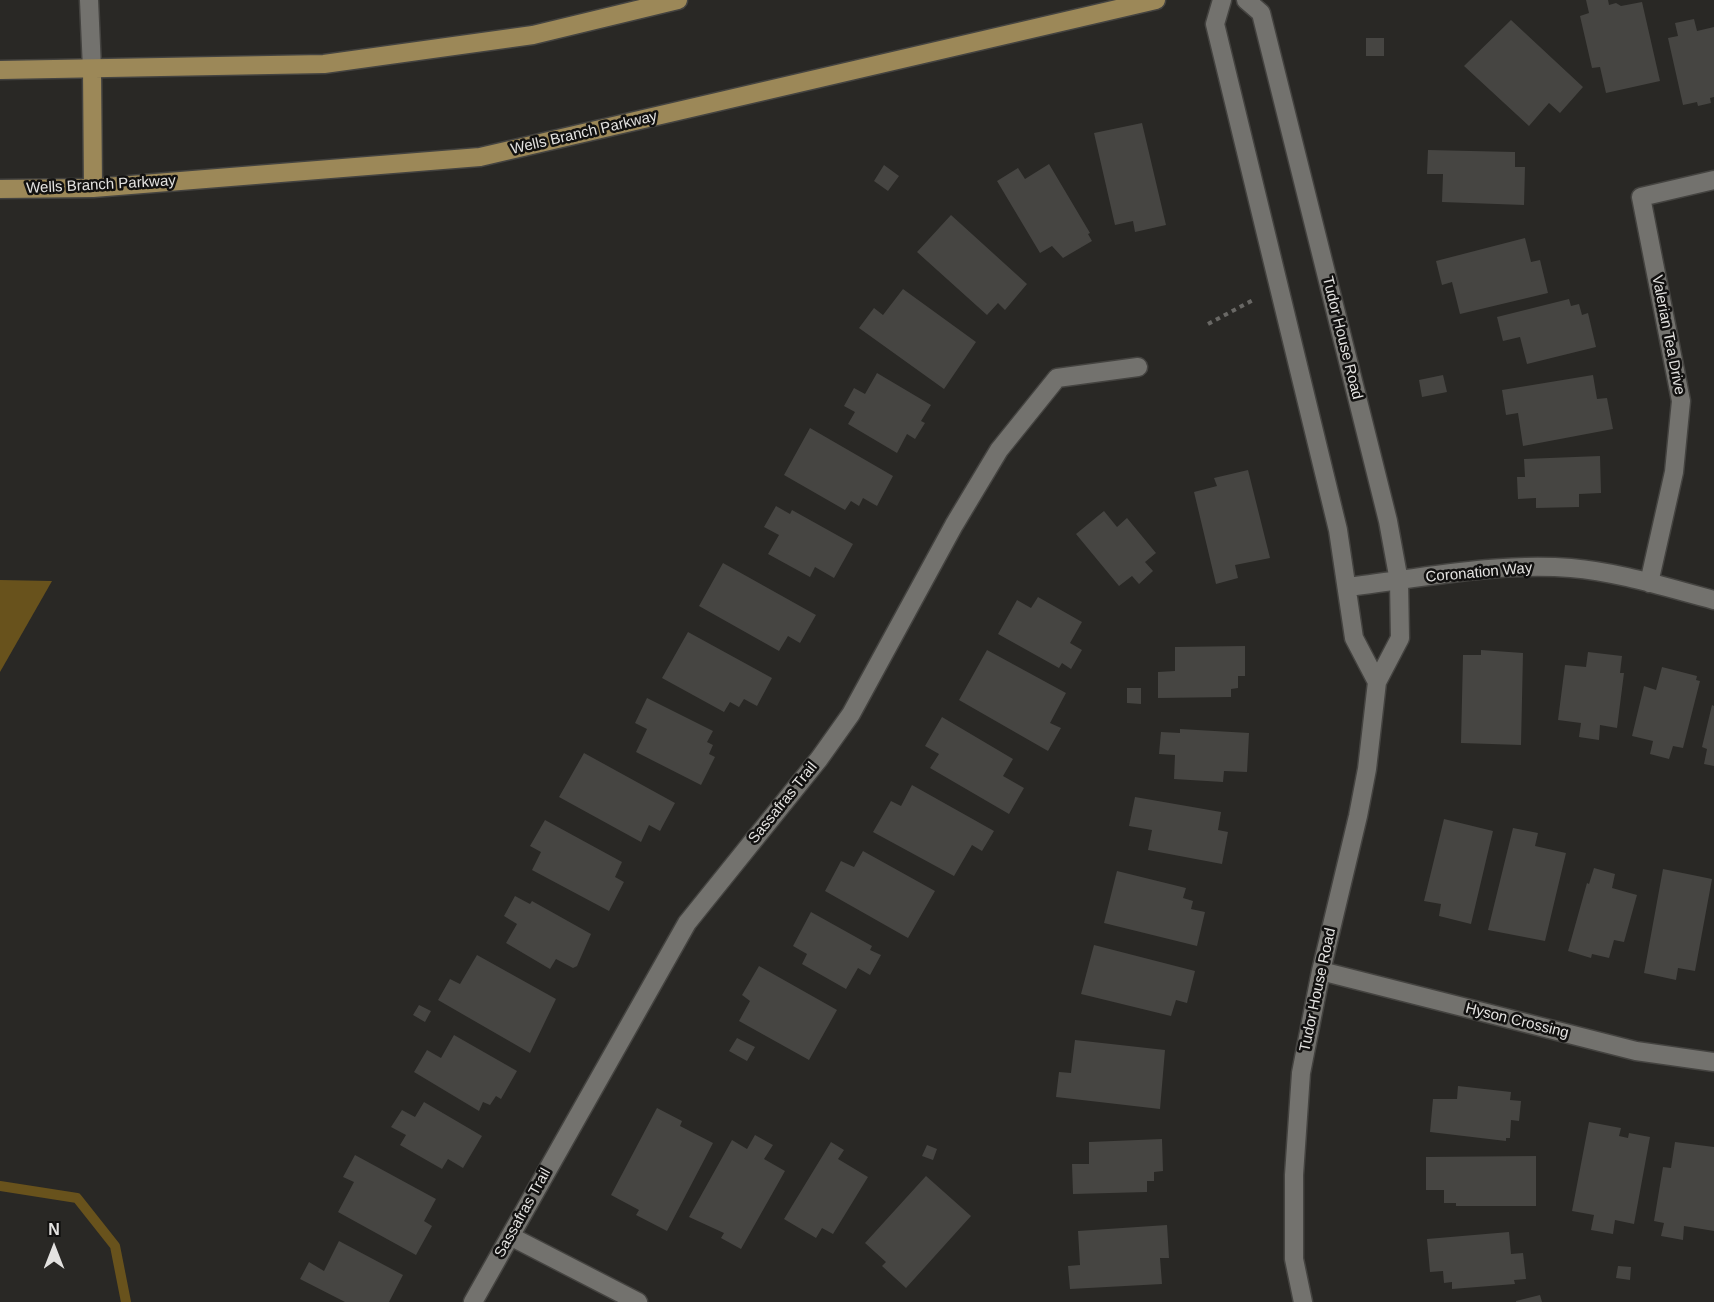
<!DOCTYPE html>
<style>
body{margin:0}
#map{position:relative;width:1714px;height:1302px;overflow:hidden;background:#292825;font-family:Helvetica,sans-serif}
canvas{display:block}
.north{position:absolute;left:24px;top:1218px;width:60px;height:60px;-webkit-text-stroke:4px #121110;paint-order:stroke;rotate:0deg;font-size:16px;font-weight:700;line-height:24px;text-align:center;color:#e3e2e0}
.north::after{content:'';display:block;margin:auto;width:21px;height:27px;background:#e3e2e0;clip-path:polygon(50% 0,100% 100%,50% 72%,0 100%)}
</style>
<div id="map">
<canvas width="1714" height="1302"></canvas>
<div class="north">N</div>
</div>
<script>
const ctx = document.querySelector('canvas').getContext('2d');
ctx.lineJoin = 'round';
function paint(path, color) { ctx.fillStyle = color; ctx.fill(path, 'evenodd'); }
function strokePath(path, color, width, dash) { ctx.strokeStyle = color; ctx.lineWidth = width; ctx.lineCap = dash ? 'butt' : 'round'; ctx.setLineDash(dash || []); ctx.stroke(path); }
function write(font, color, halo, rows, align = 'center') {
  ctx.font = font + ' Helvetica,sans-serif'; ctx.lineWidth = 5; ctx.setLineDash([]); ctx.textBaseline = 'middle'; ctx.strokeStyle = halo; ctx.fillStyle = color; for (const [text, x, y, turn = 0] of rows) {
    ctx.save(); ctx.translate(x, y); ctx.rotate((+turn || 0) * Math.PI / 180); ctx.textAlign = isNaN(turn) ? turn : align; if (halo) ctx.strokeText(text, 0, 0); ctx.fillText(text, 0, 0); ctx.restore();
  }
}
paint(new Path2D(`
 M0,580L52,581L0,672Z`), '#68521c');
strokePath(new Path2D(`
 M0,1186L77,1198L115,1246L126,1302`), '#68521c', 10);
paint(new Path2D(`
 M1586,0H1608L1609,5L1616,3L1621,6L1642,2L1660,81L1606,93L1600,67L1592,68L1580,16L1589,13Z
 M1694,19L1697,31L1714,27V97L1710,98L1711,103L1698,106L1697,102L1683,105L1668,38L1678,36L1675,23Z
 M1511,20L1583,87L1560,113L1549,103L1529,126L1464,66Z
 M1366,38H1384V56H1366Z
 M1142,123L1166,225L1135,232L1133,221L1115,225L1094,133Z
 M1428,150L1515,152V167H1525L1524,205L1442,202L1443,174H1427Z
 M1049,164L1090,233L1088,234L1092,241L1063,258L1052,246L1040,253L997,181L1018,168L1025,179Z
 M884,165L899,176L888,191L874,181Z
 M951,215L1027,284L1005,310L998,303L987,315L917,252Z
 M1525,238L1531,262L1540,260L1548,293L1460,314L1452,282L1442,285L1436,261Z
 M903,289L976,342L944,389L859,328L874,308L883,315Z
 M1569,299L1571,306L1579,304L1582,315L1588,313L1596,347L1527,364L1520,337L1503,341L1497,317Z
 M877,373L931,405L921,421L925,423L915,439L907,434L897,453L848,424L855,412L844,406L854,388L865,394Z
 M1443,375L1447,392L1422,397L1419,380Z
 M1593,375L1597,399L1607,398L1613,429L1523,446L1518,413L1506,415L1502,390Z
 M810,428L893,476L877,506L863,498L859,506L851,501L845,510L784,475Z
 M1600,456L1601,493L1579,494V507L1536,508V498L1518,499L1517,477H1525L1524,459Z
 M1248,470L1270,558L1235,565L1238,578L1216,584L1194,492L1217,486L1214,478Z
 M776,506L790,514L792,510L853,544L834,578L815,567L810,577L768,554L779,535L764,527Z
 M1104,511L1117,527L1127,518L1156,553L1145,562L1153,571L1139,584L1132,576L1119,586L1076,534Z
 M723,563L816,615L800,643L788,636L779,651L699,606Z
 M1038,597L1082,622L1070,643L1082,650L1071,669L1062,663L1059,668L998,634L1017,600L1031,608Z
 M688,632L772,678L757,706L744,699L739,707L730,702L724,712L662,678Z
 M1245,646V676H1238V688L1231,689V697L1158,698V672L1175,671V647Z
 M987,650L1066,693L1050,723L1061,728L1048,751L959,700Z
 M1481,650L1523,653L1521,745L1461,743L1463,655H1481Z
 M1588,652L1622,656L1620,673H1624L1617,728L1600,725L1599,740L1579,737L1581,723L1558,720L1565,665L1586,667Z
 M1662,667L1697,676L1696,680L1700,681L1683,748L1673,746L1669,759L1650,754L1653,741L1632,736L1644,686L1656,690Z
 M1127,688H1141V704L1127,703Z
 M647,698L713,731L707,742L713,745L709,754L715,757L701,785L636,752L647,729L635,723Z
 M1712,705L1714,706V766L1704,764L1707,749L1702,747Z
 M942,717L1013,759L1003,776L1024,788L1009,814L930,768L939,754L925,746Z
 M1180,729L1249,733L1247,772L1224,771L1223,782L1174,779L1175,755L1159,754L1161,732L1180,733Z
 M584,753L675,803L660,831L649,825L641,842L559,797Z
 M912,785L994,831L982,851L972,845L954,876L873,832L891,801L901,806Z
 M1135,797L1221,812L1218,830L1228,832L1222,864L1148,850L1152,830L1129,826Z
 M1444,819L1493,831L1471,924L1439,916L1441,904L1424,901Z
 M545,820L622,862L615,877L624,882L609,911L532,870L541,852L530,846Z
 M1513,828L1538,833L1535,846L1566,853L1545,941L1488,930Z
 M863,851L935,891L908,938L825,891L841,861L854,867Z
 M1594,868L1615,874L1612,888L1637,895L1624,942L1614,940L1609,958L1592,954L1591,958L1568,951L1587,883L1589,884Z
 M1663,869L1712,879L1695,971L1678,968L1676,980L1644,973Z
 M1117,871L1186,888L1183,898L1193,901L1191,909L1205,912L1197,946L1104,923Z
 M515,896L530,904L532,901L591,934L577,966L573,968L556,959L550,969L506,943L517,924L504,916Z
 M811,912L872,946L870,950L881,955L870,975L858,968L846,989L802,964L807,954L793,946Z
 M1094,945L1195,971L1187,1003L1176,1000L1171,1016L1081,994Z
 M477,955L556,999L530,1053L438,1000L450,979L460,984Z
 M759,966L837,1010L809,1060L739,1021L750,1001L742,995Z
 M419,1005L431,1011L425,1022L413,1015Z
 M454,1035L517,1071L501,1099L496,1096L490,1105L483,1102L479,1111L414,1072L427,1050L441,1058Z
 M737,1038L755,1047L747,1061L729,1051Z
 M1075,1040L1165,1050L1160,1109L1056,1097L1059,1072L1071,1073Z
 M1458,1086L1511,1092L1510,1100L1521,1101L1519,1121L1511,1120L1510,1138H1506V1141L1430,1132L1433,1099H1457Z
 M424,1102L482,1136L463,1168L448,1159L442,1169L400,1145L406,1135L391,1127L402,1110L415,1117Z
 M657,1108L682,1121L680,1126L713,1143L667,1231L636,1215L639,1210L611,1195Z
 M1589,1122L1621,1128L1619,1136L1628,1138L1629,1133L1650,1137L1634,1224L1615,1220L1613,1234L1591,1230L1594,1215L1572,1211Z
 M755,1135L773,1145L764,1159L785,1171L741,1249L721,1238L724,1233L689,1217L732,1140L747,1149Z
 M1162,1139L1163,1171L1154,1172V1181H1147V1192L1073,1194L1072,1164H1089V1142Z
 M831,1142L844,1150L838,1159L868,1177L833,1234L822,1228L816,1238L784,1219Z
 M1675,1142L1714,1147V1231L1684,1226L1683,1240L1661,1236L1664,1223L1654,1221L1663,1167L1671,1168Z
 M927,1145L937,1149L933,1160L922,1156Z
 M355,1155L436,1199L424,1221L432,1226L416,1255L338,1212L354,1182L343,1177Z
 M1536,1156V1206H1456V1203H1444V1190H1426V1157Z
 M926,1176L971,1216L906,1288L882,1266L886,1262L865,1243Z
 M1167,1225L1169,1258H1160L1162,1284L1070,1289L1068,1266L1080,1265L1078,1231Z
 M1509,1232L1511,1254L1523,1253L1526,1279L1514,1280L1515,1284L1452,1289V1282L1444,1283L1443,1271L1430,1272L1427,1239Z
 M339,1241L403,1275L389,1302H345L300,1279L309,1262L324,1271Z
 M1618,1266L1631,1267L1630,1280L1616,1278Z
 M1540,1295L1542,1302H1516V1301Z`), '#464542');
const minor = new Path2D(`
 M89,0L92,69
 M1222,0L1215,24L1338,530L1354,638L1377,682
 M1246,0L1261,13L1388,521L1399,581L1400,638L1377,682L1367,769L1358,816L1321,971L1301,1073L1294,1175V1259L1303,1302
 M1649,583L1674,472L1681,401L1641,197L1714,180
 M1348,587C1421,578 1498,562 1571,568C1619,572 1668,588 1714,600
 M1321,971L1636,1051L1714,1062
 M510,1236L638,1302
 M473,1302L687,923L819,759L851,714L954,525L999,450L1057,378L1138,367`);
const major = new Path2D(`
 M92,69L93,188
 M0,70L324,64L533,35L678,0
 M0,189L93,188L480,157L1156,0`);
strokePath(minor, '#444340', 21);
strokePath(major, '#444340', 21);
strokePath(new Path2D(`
 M1208,324L1255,299`), '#696865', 4, [4.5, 4.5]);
strokePath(minor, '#73726e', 18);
strokePath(major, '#9c8858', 18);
write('15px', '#e3e2e0', '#121110', [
 ["Wells Branch Parkway",584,133,-13],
 ["Wells Branch Parkway",101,185,-3],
 ["Valerian Tea Drive",1668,335,79],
 ["Tudor House Road",1342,338,76],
 ["Coronation Way",1479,573,-5],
 ["Sassafras Trail",783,803,-51],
 ["Tudor House Road",1318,990,-78],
 ["Hyson Crossing",1517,1021,14],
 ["Sassafras Trail",523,1213,-61]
]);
</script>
